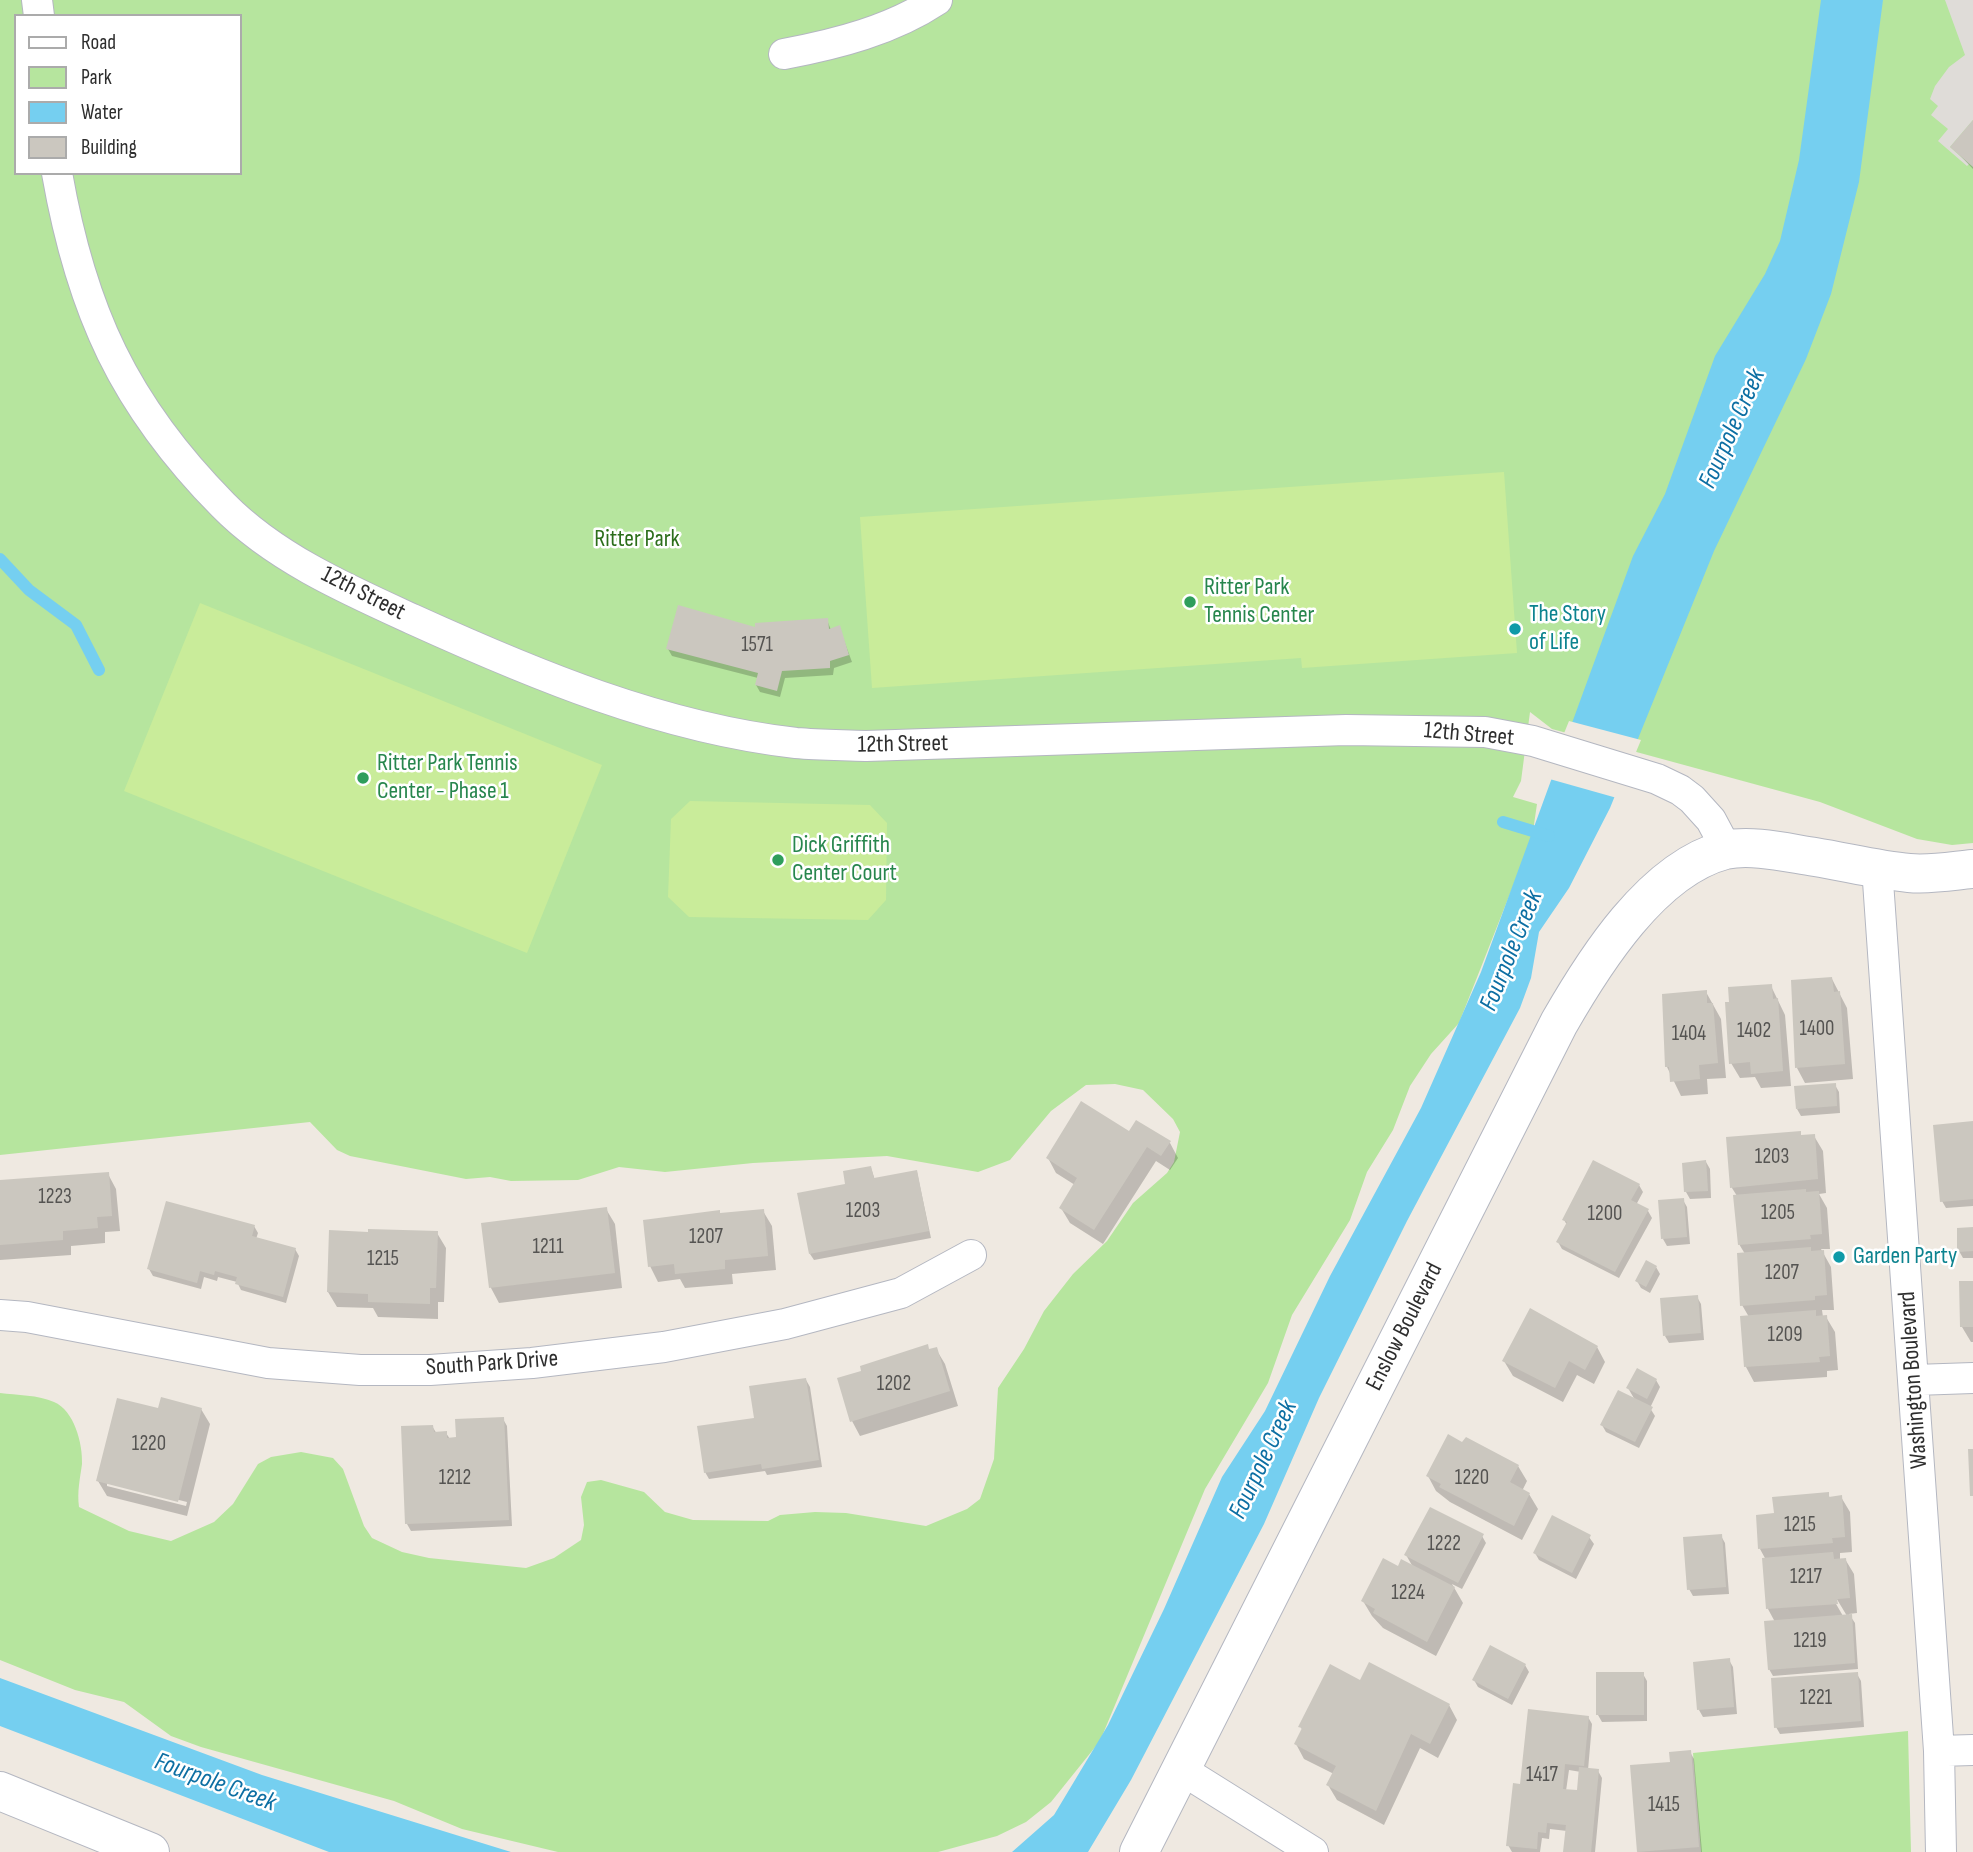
<!DOCTYPE html>
<style>
body{margin:0}
#map{position:relative;width:1973px;height:1852px;overflow:hidden;background:#efe9e1;font-family:"Sofia Sans Condensed",sans-serif}
canvas{display:block}
.legend{position:absolute;left:14px;top:14px;width:228px;height:161px;box-sizing:border-box;background:#fff;border:2px solid #ababab;margin:0;padding:9px 12px;list-style:none;font-size:21px;color:#2e2e2e}
.legend li{display:flex;align-items:center;gap:14px;height:35px}
.legend b{width:35px;border:2px solid #ababab}
</style>
<div id="map">
<canvas width="1973" height="1852"></canvas>
<ul class="legend">
<li><b style="height:9px;background:#fff"></b>Road</li>
<li><b style="height:19px;background:#b6e59e"></b>Park</li>
<li><b style="height:19px;background:#75cff0"></b>Water</li>
<li><b style="height:19px;background:#cbc7bf"></b>Building</li>
</ul>
</div>
<script>
const ctx = document.querySelector('canvas').getContext('2d');
ctx.lineJoin = 'round';
function paint(path, color) { ctx.fillStyle = color; ctx.fill(path, 'evenodd'); }
function strokePath(path, color, width, dash) { ctx.strokeStyle = color; ctx.lineWidth = width; ctx.lineCap = dash ? 'butt' : 'round'; ctx.setLineDash(dash || []); ctx.stroke(path); }
function write(font, color, halo, rows, align = 'center') {
  ctx.font = font + ' "Sofia Sans Condensed",sans-serif'; ctx.lineWidth = 5; ctx.setLineDash([]); ctx.textBaseline = 'middle'; ctx.strokeStyle = halo; ctx.fillStyle = color; for (const [text, x, y, turn = 0] of rows) {
    ctx.save(); ctx.translate(x, y); ctx.rotate((+turn || 0) * Math.PI / 180); ctx.textAlign = isNaN(turn) ? turn : align; if (halo) ctx.strokeText(text, 0, 0); ctx.fillText(text, 0, 0); ctx.restore();
  }
}
paint(new Path2D(`
 M0,0H1973V843L1952,845L1917,839L1820,802L1552,729L1530,712L1521,781L1513,797L1537,804L1532,838L1459,1023L1431,1054L1410,1086L1393,1130L1367,1172L1350,1220L1292,1315L1268,1383L1205,1489L1100,1741L1051,1802L1026,1822L997,1836L938,1852H558L462,1829L394,1801L201,1747L171,1736L124,1702L75,1690L0,1660V1393C16,1395 39,1395 54,1402C74,1410 83,1444 82,1464C80,1479 77,1491 79,1507L129,1531L171,1541L214,1522L233,1504L258,1464L271,1457L301,1452L333,1458L343,1469L364,1526L372,1538L402,1552L429,1558L526,1568L554,1558L581,1540L584,1525L581,1497L587,1482L601,1480L644,1492L665,1512L693,1520L768,1521L780,1515L815,1512L846,1513L926,1526L967,1509L980,1499L994,1459L998,1388L1024,1349L1044,1311L1073,1274L1107,1241L1133,1203L1167,1173L1174,1162L1180,1132L1173,1119L1143,1090L1115,1084L1086,1085L1051,1111L1010,1160L978,1172L887,1156L753,1163L665,1172L619,1167L578,1180L511,1181L490,1177L466,1179L350,1156L337,1150L310,1122L0,1155ZM16,16H240V173H16Z
 M1908,1731L1911,1852H1701L1693,1753Z`), '#b6e59e');
paint(new Path2D(`
 M1504,472L1517,653L1302,668L1301,658L872,688L860,517Z
 M200,603L602,765L527,953L124,791Z
 M690,801L870,805L887,823L886,900L868,920L689,917L668,897L671,819Z`), '#c9ec9a');
paint(new Path2D(`
 M1945,0H1973V120L1950,147L1969,164L1967,166L1938,141L1948,129L1931,115L1938,106L1930,99L1935,86L1949,67L1965,55Z`), '#dfdcd8');
paint(new Path2D(`
 M1821,0H1883L1859,182L1831,294L1806,359L1714,551L1610,808L1569,888L1539,932L1531,978L1520,1008L1407,1221L1319,1398L1264,1524L1131,1780L1088,1852H1012L1054,1815L1108,1725L1164,1609L1222,1477L1265,1411L1330,1276L1421,1108L1481,972L1633,556L1665,494L1715,356L1765,274L1780,241L1799,160Z
 M0,1678L262,1775L511,1852H329L0,1726Z`), '#75cff0');
paint(new Path2D(`
 M1569,721L1641,740L1617,798L1546,778Z`), '#efe9e1');
paint(new Path2D(`
 M1973,122V169L1952,147Z
 M827,620L831,630L839,627L852,662L834,668L833,675L785,678L780,697L760,692L756,685L758,678L672,656L668,649L757,630Z
 M1832,979L1847,1008L1853,1079L1805,1083L1797,1068Z
 M1771,986L1785,1015L1791,1086L1761,1088L1755,1077L1740,1078L1731,1063Z
 M1706,992L1721,1019L1726,1078L1707,1079L1708,1094L1681,1096L1667,1067Z
 M1835,1085L1839,1092L1840,1113L1801,1116L1797,1109Z
 M1973,1123V1206L1946,1208L1942,1201Z
 M1129,1134L1170,1143L1178,1158L1170,1170L1156,1161L1103,1244L1070,1223L1061,1208L1075,1185L1056,1173L1048,1158Z
 M1814,1136L1823,1151L1826,1193L1819,1194L1827,1208L1830,1249H1821L1831,1267L1834,1310H1822L1823,1317H1826L1835,1332L1838,1370L1827,1371V1377L1754,1382L1746,1367L1742,1318L1749,1317L1742,1305L1745,1254L1739,1244L1737,1196L1732,1188L1727,1139Z
 M1706,1162L1710,1169L1711,1198L1690,1199L1686,1192L1684,1164Z
 M871,1168L875,1180L917,1172L931,1238L814,1260L810,1254L847,1185Z
 M108,1174L116,1189L120,1231L105,1232V1243L71,1246V1255L0,1260V1182Z
 M1639,1185L1643,1192L1636,1205L1648,1211L1652,1218L1619,1278L1562,1249L1558,1242L1567,1225L1564,1220Z
 M1683,1200L1687,1207L1690,1244L1667,1246L1663,1239Z
 M606,1209L615,1224L622,1288L499,1303L491,1288L483,1225Z
 M763,1211L772,1226L776,1270L732,1274L733,1284L685,1288L680,1279L658,1282L650,1266L721,1215Z
 M254,1226L258,1233L256,1239L295,1249L299,1256L286,1303L241,1290L237,1282L218,1277L217,1281L204,1277L201,1289L153,1276L149,1269Z
 M1973,1229V1258H1963L1959,1251Z
 M437,1233L446,1248L444,1302H438V1319L378,1317L373,1308L337,1307L328,1292Z
 M1656,1267L1660,1274L1650,1293L1641,1288L1637,1281Z
 M1973,1283V1342H1971L1962,1327Z
 M1697,1297L1701,1304L1704,1340L1669,1343L1665,1336Z
 M1597,1347L1605,1362L1594,1384L1577,1375L1563,1402L1513,1376L1504,1361Z
 M936,1349L945,1364L958,1406L860,1436L852,1421L930,1350Z
 M806,1380L810,1387L822,1467L767,1475L765,1471L709,1479L705,1472L756,1419Z
 M1656,1380L1660,1387L1650,1408L1655,1416L1639,1448L1606,1432L1602,1425L1635,1400L1628,1388Z
 M201,1409L210,1424L187,1516L107,1496L98,1481L160,1410ZM107,1482L187,1502L186,1506L107,1486Z
 M503,1419L507,1426L512,1526L411,1531L407,1524L432,1426L437,1434L446,1433L450,1439H458Z
 M1518,1466L1527,1481L1522,1491L1529,1494L1538,1509L1522,1540L1450,1502L1436,1491L1428,1476Z
 M1828,1494L1830,1498L1841,1497L1850,1512L1852,1552L1840,1553V1560L1845,1559L1854,1574L1857,1613L1849,1614L1855,1623L1858,1669L1773,1676L1769,1669L1775,1622L1768,1609L1766,1560L1760,1549L1776,1515ZM1835,1596L1847,1616H1843L1832,1597Z
 M1482,1536L1486,1543L1462,1589L1452,1584L1463,1603L1436,1656L1383,1628L1372,1616L1363,1601L1398,1568L1413,1567L1406,1555Z
 M1721,1536L1725,1543L1729,1594L1693,1596L1689,1589Z
 M1589,1537L1594,1544L1576,1579L1539,1560L1535,1553Z
 M1729,1660L1733,1667L1737,1714L1703,1717L1699,1710Z
 M1525,1665L1529,1672L1512,1705L1478,1687L1474,1680Z
 M1643,1674L1647,1681V1721L1602,1722L1598,1715Z
 M1857,1674L1861,1681L1864,1727L1780,1734L1776,1727Z
 M1360,1682L1449,1705L1457,1720L1438,1758L1420,1748L1384,1825L1337,1800L1328,1785L1334,1774L1304,1759L1296,1744L1303,1731L1300,1726Z
 M1588,1717L1592,1724L1588,1770L1598,1771L1602,1778L1595,1852H1564L1567,1831L1550,1829L1549,1839L1542,1838L1540,1852H1512L1508,1845L1522,1786ZM1569,1770L1581,1772L1578,1792L1566,1791Z
 M1690,1752L1694,1759L1702,1852H1638L1632,1767L1672,1764Z`), '#0003');
strokePath(new Path2D(`
 M0,559L29,590L76,625L99,670
 M1503,822L1549,836`), '#75cff0', 12);
paint(new Path2D(`
 M1973,120V167L1950,147Z
 M678,605L755,627V623L828,618L829,629L840,625L849,655L830,661V668L782,671L777,691L755,685L758,673L666,649Z
 M1832,977L1834,992L1840,991L1845,1064L1795,1068L1791,980Z
 M1772,984L1773,999L1778,998L1783,1071L1751,1074L1750,1062L1729,1064L1725,1002H1729L1728,987Z
 M1707,990V1003H1713L1718,1063L1699,1065L1700,1079L1670,1082L1669,1067H1665L1662,994Z
 M1836,1083L1837,1106L1796,1109L1794,1086Z
 M1081,1101L1129,1131L1136,1120L1171,1141L1161,1156L1147,1147L1094,1230L1059,1208L1077,1178L1046,1158Z
 M1973,1121V1199L1940,1202L1933,1125Z
 M1801,1131V1135L1815,1134L1818,1179L1730,1188L1726,1137Z
 M1593,1160L1640,1184L1631,1200L1649,1209L1615,1272L1556,1242L1567,1222L1562,1220Z
 M1706,1160L1708,1191L1684,1192L1682,1163Z
 M871,1166L874,1178L917,1170L929,1231L809,1254L797,1193L845,1184L843,1171Z
 M109,1172L112,1216L97,1217L98,1228L63,1231V1240L0,1245V1180Z
 M1806,1189V1192L1819,1191L1822,1234L1810,1235L1811,1239L1738,1245L1733,1195Z
 M1684,1198L1687,1237L1661,1239L1658,1200Z
 M166,1201L255,1225L252,1236L296,1248L283,1297L235,1284L237,1277L215,1271L214,1275L200,1271L197,1283L147,1269Z
 M607,1207L615,1273L489,1288L481,1223Z
 M764,1209L768,1256L725,1260V1269L675,1274L674,1264L648,1267L643,1220L720,1210V1213Z
 M1973,1227V1251L1957,1252V1228Z
 M368,1229L438,1231L436,1288H430V1304L368,1302V1294L327,1292L329,1230L368,1232Z
 M1811,1247V1251L1824,1250L1827,1295L1815,1296V1300L1740,1306L1737,1253Z
 M1646,1260L1657,1266L1646,1287L1635,1281Z
 M1959,1281H1973V1327H1960Z
 M1698,1295L1701,1333L1663,1336L1660,1298Z
 M1530,1308L1598,1346L1585,1370L1569,1361L1555,1388L1502,1361Z
 M1816,1310V1316L1827,1315L1830,1356L1819,1357L1820,1362L1744,1367L1740,1316Z
 M928,1344L929,1349L937,1347L950,1391L850,1422L837,1378L861,1371L860,1366Z
 M1637,1368L1657,1379L1647,1399L1626,1388Z
 M806,1378L819,1460L762,1469L761,1464L704,1473L697,1426L754,1418L749,1386Z
 M1618,1390L1653,1407L1635,1442L1600,1425Z
 M161,1397L202,1408L178,1502L96,1481L117,1398L158,1408Z
 M504,1417L509,1520L405,1524L401,1426L433,1425L434,1432L447,1431V1438L456,1437L455,1419Z
 M1448,1434L1462,1442L1466,1437L1519,1465L1510,1482L1530,1493L1514,1526L1439,1487L1441,1484L1426,1476Z
 M1968,1449H1973V1496H1970Z
 M1829,1492V1497L1842,1495L1845,1537L1832,1538L1833,1543L1758,1549L1756,1515L1774,1513L1772,1497Z
 M1430,1507L1484,1534L1458,1583L1404,1555Z
 M1552,1515L1591,1535L1572,1573L1533,1553Z
 M1722,1534L1726,1587L1687,1590L1683,1537Z
 M1833,1552L1834,1559L1846,1558L1850,1598L1837,1599L1838,1604L1766,1609L1762,1558Z
 M1383,1558L1398,1566L1401,1559L1455,1587L1427,1642L1373,1613L1375,1609L1361,1601Z
 M1852,1614L1855,1663L1768,1670L1764,1621Z
 M1490,1645L1526,1664L1508,1699L1472,1680Z
 M1730,1658L1734,1707L1697,1710L1693,1662Z
 M1369,1662L1450,1704L1430,1744L1411,1734L1376,1811L1326,1785L1336,1766L1294,1744L1302,1728L1298,1727L1330,1664L1360,1680Z
 M1596,1672H1644V1715H1596Z
 M1858,1672L1861,1721L1774,1728L1771,1678Z
 M1528,1709L1589,1716L1584,1766L1565,1764L1563,1789L1577,1790L1579,1767L1599,1769L1591,1852H1563L1566,1825L1547,1823L1546,1833L1538,1832L1537,1849L1506,1846L1513,1783L1520,1784Z
 M1691,1750L1699,1847L1637,1852L1630,1765L1670,1762L1669,1752Z`), '#cbc7bf');
const street = new Path2D(`
 M37,0L39,16
 M784,54C837,44 892,30 937,0
 M57,173C81,310 124,405 223,505C274,557 346,589 412,619C533,674 662,728 796,743C819,745 843,745 866,746L1346,730L1485,732L1533,741L1657,779L1680,790L1692,799L1711,820L1727,850
 M1877,867L1939,1751L1941,1852
 M0,1315L27,1317L268,1363L360,1370H430L532,1363L664,1347L785,1324L901,1293L971,1255
 M1915,1380L1973,1378
 M1939,1751L1973,1750
 M1182,1770L1313,1852`);
const secondary = new Path2D(`
 M0,1791L150,1852
 M1139,1852L1559,1023C1594,962 1652,869 1725,850C1752,844 1788,853 1815,857C1846,862 1878,870 1909,873C1931,875 1952,871 1973,869`);
strokePath(street, '#b4b7c1', 32);
strokePath(secondary, '#b4b7c1', 40);
strokePath(street, '#fff', 30);
strokePath(secondary, '#fff', 38);
for (const [x, y, r, color] of [
 [1190,602,7,"#2e9e5b"],
 [1515,629,7,"#0f9aa8"],
 [363,778,7,"#2e9e5b"],
 [778,860,7,"#2e9e5b"],
 [1839,1257,7,"#0f9aa8"]
]) { const dot = new Path2D(); dot.arc(x, y, r, 0, 2 * Math.PI); ctx.fillStyle = color; ctx.fill(dot); strokePath(dot, '#fff', 2.5); }
write('21px', '#555452', null, [
 ["1571",757,646],
 ["1400",1817,1030],
 ["1402",1754,1032],
 ["1404",1689,1035],
 ["1203",1772,1158],
 ["1223",55,1198],
 ["1203",863,1212],
 ["1205",1778,1214],
 ["1200",1605,1215],
 ["1207",706,1238],
 ["1211",548,1248],
 ["1215",383,1260],
 ["1207",1782,1274],
 ["1209",1785,1336],
 ["1202",894,1385],
 ["1220",149,1445],
 ["1212",455,1479],
 ["1220",1472,1479],
 ["1215",1800,1526],
 ["1222",1444,1545],
 ["1217",1806,1578],
 ["1224",1408,1594],
 ["1219",1810,1642],
 ["1221",1816,1699],
 ["1417",1542,1776],
 ["1415",1664,1806]
]);
write('24px', '#2c6e1b', '#fff', [
 ["Ritter Park",637,540]
]);
write('24px', '#27864d', '#fff', [
 ["Ritter Park",1204,588],
 ["Tennis Center",1204,616],
 ["Ritter Park Tennis",377,764],
 ["Center - Phase 1",377,792],
 ["Dick Griffith",792,846],
 ["Center Court",792,874]
], 'left');
write('24px', '#2e2e2e', '#fff', [
 ["12th Street",363,594,27],
 ["12th Street",1469,735,5],
 ["12th Street",903,745,-1],
 ["Enslow Boulevard",1405,1327,-63],
 ["South Park Drive",492,1364,-4],
 ["Washington Boulevard",1914,1380,-94]
]);
write('24px', '#0d838f', '#fff', [
 ["The Story",1529,615],
 ["of Life",1529,643],
 ["Garden Party",1853,1257]
], 'left');
write('italic 26px', '#0d6fa3', '#fff', [
 ["Fourpole Creek",1733,429,-66],
 ["Fourpole Creek",1512,951,-68],
 ["Fourpole Creek",1264,1460,-65],
 ["Fourpole Creek",215,1783,20]
]);
</script>
